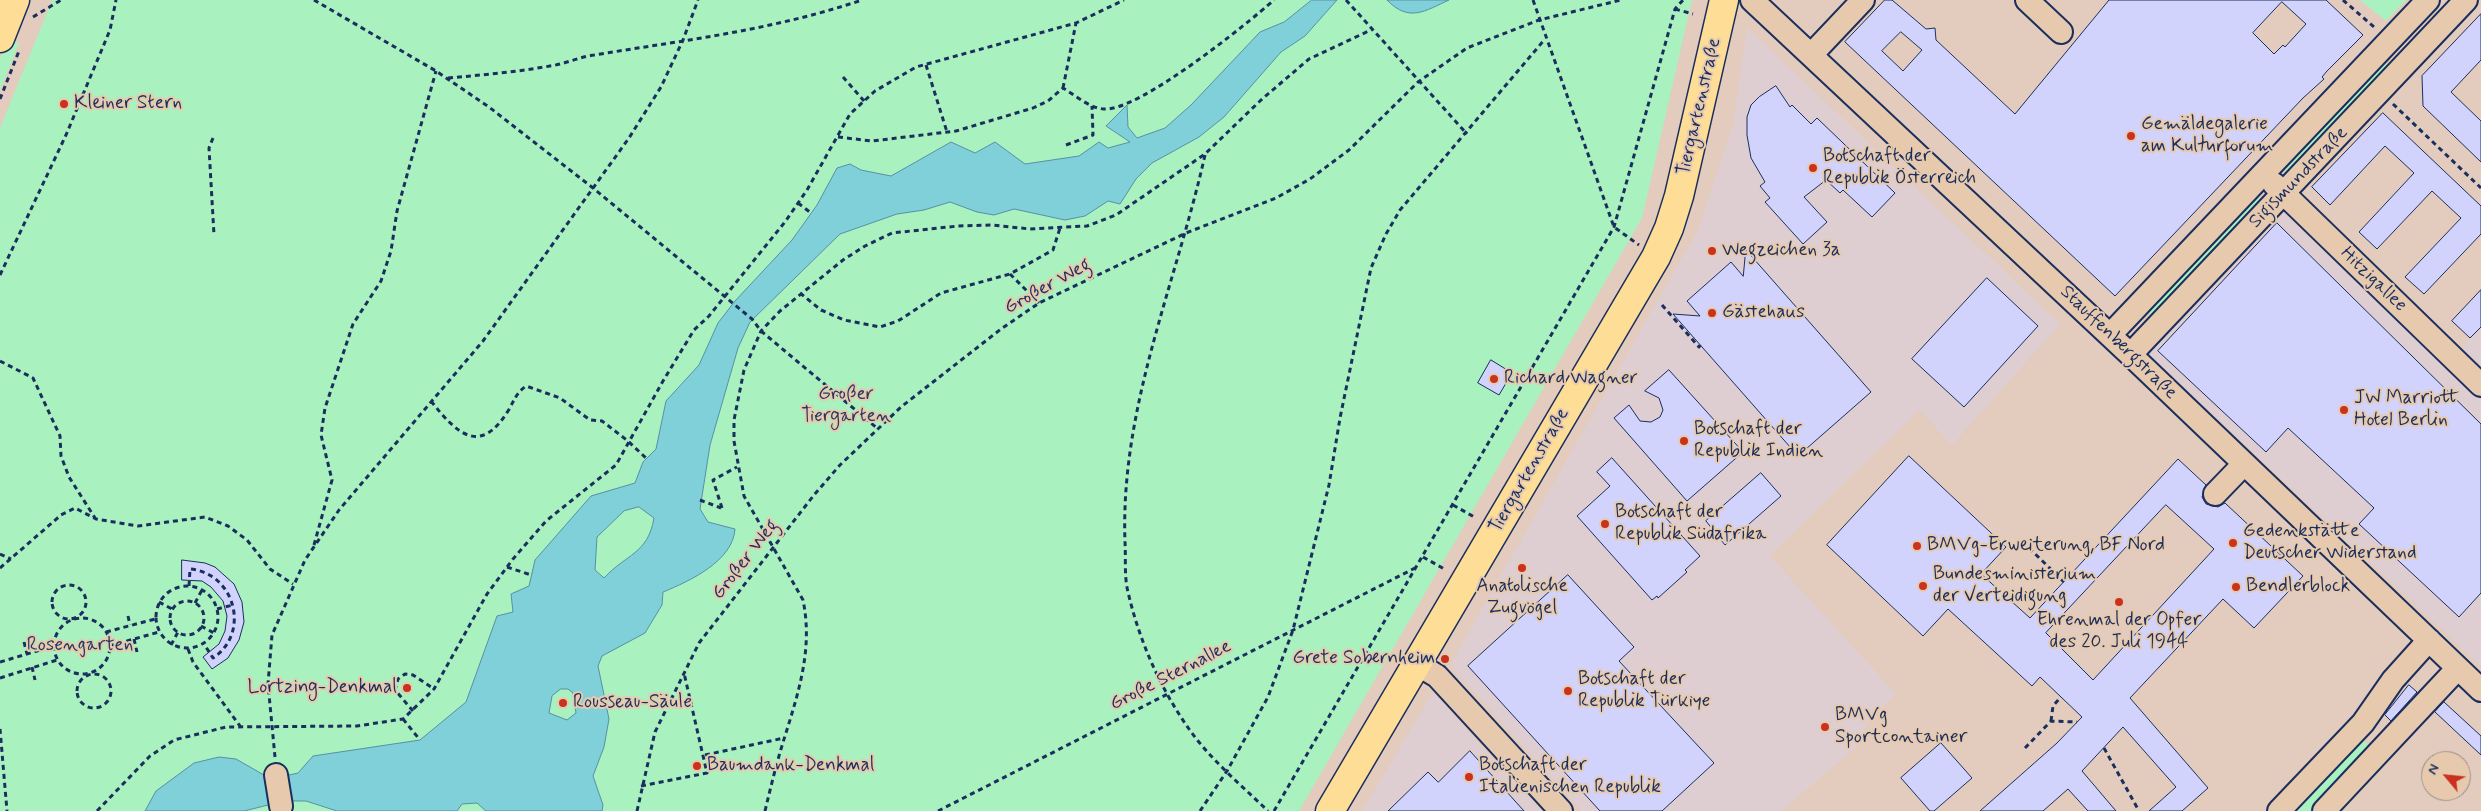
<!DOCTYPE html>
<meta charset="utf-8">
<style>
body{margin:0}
#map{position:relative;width:2481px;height:811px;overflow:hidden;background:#e3ccbe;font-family:Mynerve,sans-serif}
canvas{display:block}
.north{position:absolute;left:2421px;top:751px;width:50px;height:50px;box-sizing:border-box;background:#e7caae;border:1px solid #958c8e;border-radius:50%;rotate:298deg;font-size:14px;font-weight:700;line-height:20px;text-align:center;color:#1b2f5e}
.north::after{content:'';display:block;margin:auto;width:18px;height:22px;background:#c8321e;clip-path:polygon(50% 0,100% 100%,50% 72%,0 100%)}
</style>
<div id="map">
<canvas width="2481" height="811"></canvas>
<div class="north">N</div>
</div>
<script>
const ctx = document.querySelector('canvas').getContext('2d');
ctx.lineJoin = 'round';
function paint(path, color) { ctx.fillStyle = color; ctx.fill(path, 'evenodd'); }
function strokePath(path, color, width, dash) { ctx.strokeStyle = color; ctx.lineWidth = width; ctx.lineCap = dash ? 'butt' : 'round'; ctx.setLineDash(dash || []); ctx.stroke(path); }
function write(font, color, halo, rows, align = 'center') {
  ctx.font = font + ' Mynerve,sans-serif'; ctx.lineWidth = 4; ctx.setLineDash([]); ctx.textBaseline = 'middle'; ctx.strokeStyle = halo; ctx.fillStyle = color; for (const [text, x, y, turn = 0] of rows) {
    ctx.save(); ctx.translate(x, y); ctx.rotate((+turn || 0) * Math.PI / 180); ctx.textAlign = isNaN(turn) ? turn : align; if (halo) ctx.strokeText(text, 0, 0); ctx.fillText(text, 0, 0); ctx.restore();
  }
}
paint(new Path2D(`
 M1747,28L2060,324L1952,445L1919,410L1770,556L1896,694L1866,723L1862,742L1781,811H1582L1450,665L1698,230L1733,125Z
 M2287,210L2481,399V666L2148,354Z
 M2481,328V370L2460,350Z
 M1433,692L1541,811H1362Z`), '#deced1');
paint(new Path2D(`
 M52,0H1692L1642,218L1299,811H0V128Z
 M2360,0H2406L2386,21Z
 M8,39L19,43L0,91V59Z
 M2388,59L2382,75L2291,176L2284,169Z
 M2257,195L2264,203L2154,318L2146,311Z
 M2361,739L2368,744V751L2312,811H2290Z`), '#a9f1be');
const water = new Path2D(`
 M1312,0H1337L1305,36L1281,52L1224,117L1199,137L1152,163L1136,179L1120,204L1108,201L1085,216L1065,220L1014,209L994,215L977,212L950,202L924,210L897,214L840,234L750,322L738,348L710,445L700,509L708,522L735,529C733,561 690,581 663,592L662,605L645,633L602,656L598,666L609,719L604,747L593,776L603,805L602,811H486L477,803L462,804L457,811H337L306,801H284L244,811H145L156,791L194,763L219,757L236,759L271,779L298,773L313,756L420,740L466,702L497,616L513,612L511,594L529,586L535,560L591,496L635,483L643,462L656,449L666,401L699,365L718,323L735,301L792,240L817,205L837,168L850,164L861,170L891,176L951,142L975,153L995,142L1025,164L1079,156L1099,142L1108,148L1130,142L1106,126L1127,105L1128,127L1137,138L1165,128L1191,105L1260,32L1284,22ZM639,507L654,518C648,554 626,554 604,578L595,570L597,537L624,511ZM561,689H568L573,693L576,713L567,720L549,713L552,696Z
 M1387,0H1449C1425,11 1409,23 1387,0Z`);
paint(water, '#7fd0d8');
strokePath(water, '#5790a7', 1);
const building = new Path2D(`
 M1885,0H1892L1926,29L1935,28L1936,40L2015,114L2109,0H2326L2363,35L2327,71L2322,77L2324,79L2303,98L2115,296L1845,42ZM2282,2L2306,24L2285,47L2283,45L2274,54L2253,33ZM1901,32L1922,50L1903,71L1882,51Z
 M2481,14V60L2451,92L2481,121V162L2423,106L2422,76Z
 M1776,86L1790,107L1792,105L1811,124L1817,118L1895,193L1872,217L1843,190L1840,193L1826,180L1804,197L1827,222L1803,244L1765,202L1770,198L1760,186L1765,182L1751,158L1747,135V117L1751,105L1759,97Z
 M2383,113L2481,206V234L2424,294L2405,277L2461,218L2432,191L2377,249L2359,232L2414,173L2385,146L2330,205L2312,187Z
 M2277,223L2481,424V593L2459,617L2359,524L2374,508L2288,428L2266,452L2158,351Z
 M1746,250L1871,392L1798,456L1673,314L1700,316L1687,301L1731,262L1743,276Z
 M1987,278L2038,326L1964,407L1912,359Z
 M2481,290V327L2470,338L2452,321Z
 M1491,360L1512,373L1499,395L1478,383Z
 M1669,370L1743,452L1687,501L1614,418L1629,405L1640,421L1651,422L1660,417L1663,410L1659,398L1645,391Z
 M1909,456L2006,547L1981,574L2030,618L2178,459L2206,485L2202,497L2206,504L2218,507L2225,503L2303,576L2254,628L2223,599L2130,698L2208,788L2182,811H2149L2176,787L2123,727L2082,771L2116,811H2088L2068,789L2043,811H1980L2057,743L2082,717L2040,677L2032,686L1948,609L1923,636L1827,545ZM2166,505L2214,549L2093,680L2046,633Z
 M1612,458L1700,556L1685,570L1687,572L1658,598L1657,596L1652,600L1577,516L1610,486L1597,472Z
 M1761,473L1781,496L1725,545L1706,521Z
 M182,560L205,563L215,567L234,584L242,602L244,622L239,640L228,658L212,669L203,657L219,644L225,631L227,616L223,601L211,587L202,581L182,580Z
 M1568,575L1634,647L1619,661L1714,763L1662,811H1600L1468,666Z
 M2409,685L2417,692L2391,721L2385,715Z
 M2444,702L2481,736V755L2435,712Z
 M1941,743L1972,778L1934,811H1930L1901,778Z
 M1470,751L1524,811H1388L1428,772L1438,782Z`);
paint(building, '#d1d3fc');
strokePath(building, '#1b2f5e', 1);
const minor = new Path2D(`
 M1752,0L2134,358L2481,690
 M2027,0L2061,32
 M1811,55L1863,0
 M2274,184L2481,385
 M2110,335L2428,0
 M2131,354L2466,0
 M2215,494L2244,464
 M1417,664L1437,676L1561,811
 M276,775L281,806
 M2279,811L2363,723L2393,680L2429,640
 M2324,811L2458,668`);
const major = new Path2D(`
 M0,38L15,0
 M1330,811L1656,257L1669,228L1679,196L1724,0`);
strokePath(minor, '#1b2f5e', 26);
strokePath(major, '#1b2f5e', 31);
strokePath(new Path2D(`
 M314,0L436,71L489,107L593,188L752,319L761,331L877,428
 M1346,0L1467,134
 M1533,0L1614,227L1639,245
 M2343,0L2374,27
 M1675,9L1693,14
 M33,17L61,0
 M926,65L947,132
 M843,77L864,101
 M448,78C482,75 516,72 550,66C565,64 579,57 594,55C686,40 773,30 862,0
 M1063,88L1076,23
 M0,99L19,51
 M2393,104L2481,188
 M838,137L872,141L956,131L1033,108L1048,101L1063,88C1075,95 1089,108 1104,109C1138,112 1247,24 1274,0
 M213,138L209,148L214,235
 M1066,145L1093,135L1092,106
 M1205,155C1176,284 1120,408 1125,542C1126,558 1124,576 1128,592C1139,640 1160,688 1189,729C1210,759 1241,785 1268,811
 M798,203L811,213
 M1010,274L1039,303
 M0,275L66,135L110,30L116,0
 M800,293L821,310L844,320L880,327L898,321L941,293L1010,274L1053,250L1060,228
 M1662,305L1699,347L1700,345
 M0,361L33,378L60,436L61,456L69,477L95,518
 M431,401C457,434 480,456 508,411C514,401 516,393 526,386L560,398L590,420L602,421L628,441L647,459
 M700,500L721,508
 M1453,505L1476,518
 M722,508L713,480L737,467
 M314,545L332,480L321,435L325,408L353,324L381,281L391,251L397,211L436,71
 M2029,548L2064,582
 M0,554L11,559
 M1423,557L1446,570
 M507,567L531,575
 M0,568L61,515L75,508L96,519L138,526L205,517L228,526L247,540L270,569L293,584
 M52 602a17 17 0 1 1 34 0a17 17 0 1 1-34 0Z
 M156 617a31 31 0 1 1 62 0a31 31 0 1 1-62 0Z
 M189,586L190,569C235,573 251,633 213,658L204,644
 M170 618a17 17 0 1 1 34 0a17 17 0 1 1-34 0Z
 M159,602L172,609
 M195,603L202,590
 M217,609L233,605
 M128,616L130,625
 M54 646a28 28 0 1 1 56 0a28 28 0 1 1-56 0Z
 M201,626L214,633
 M106,632L155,619
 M134,639L137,652
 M24,642L27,654
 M171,645L178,632
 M109,646L159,632
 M188,649L193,662L240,726
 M0,662L54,646
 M32,667L35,680
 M77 691a17 17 0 1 1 34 0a17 17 0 1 1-34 0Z
 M0,678L57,660
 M413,711L395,690L398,679L405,674L413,675L434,689
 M403,719L420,740
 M2051,721L2053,706L2061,697
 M0,729L7,811
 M2025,748L2051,721L2077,722
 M2104,748L2139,811
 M705,755L784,738
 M275,757L268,684L272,635L305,560L339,510L483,341L629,138L661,87L683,40L698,0
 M641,786L707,773L684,673
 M97,811L150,756L174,740L226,727L357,726L403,719L434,689L487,594L513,559L546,521L616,465L663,381L694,330L709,316L785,222L807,190L850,114L875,91L916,67L1076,23L1124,0
 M637,811L655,732L699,643L814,495L840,465L901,407L1001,329L1039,303L1186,233L1276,198L1310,179L1349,150L1418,82L1467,48L1539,20L1621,0
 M765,811C771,786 777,761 785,736C799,691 813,648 803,600L744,496L734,441V420L744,370L761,331L780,311L843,260L865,246L892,233L958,226L991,225L1030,229L1087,226L1116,215L1205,154L1261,100L1309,59L1373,29
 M938,811L1417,567
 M1200,811L1227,771L1268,697L1293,630L1329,485L1340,418L1371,268L1386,234L1400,210L1545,39
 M1274,811L1614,227L1675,9L1683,0`), '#1b2f5e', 3, [5, 4]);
strokePath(minor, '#e7caae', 22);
strokePath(major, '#fedd96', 28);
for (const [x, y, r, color] of [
 [64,104,5,"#c8321e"],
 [2131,136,5,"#c8321e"],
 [1813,168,5,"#c8321e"],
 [1712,251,5,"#c8321e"],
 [1712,313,5,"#c8321e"],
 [1494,379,5,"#c8321e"],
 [2344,410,5,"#c8321e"],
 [1684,441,5,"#c8321e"],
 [1605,524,5,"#c8321e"],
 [2233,543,5,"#c8321e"],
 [1917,546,5,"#c8321e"],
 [1522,568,5,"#c8321e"],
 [1923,586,5,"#c8321e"],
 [2236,587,5,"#c8321e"],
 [2119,602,5,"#c8321e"],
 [1445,659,5,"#c8321e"],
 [407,688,5,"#c8321e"],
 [1568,691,5,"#c8321e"],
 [563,703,5,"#c8321e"],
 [1825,727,5,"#c8321e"],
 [697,766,5,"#c8321e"],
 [1469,777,5,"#c8321e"]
]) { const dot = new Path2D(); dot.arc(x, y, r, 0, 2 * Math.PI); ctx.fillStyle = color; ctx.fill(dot); strokePath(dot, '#e7caae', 2); }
write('19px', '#1b2f5e', '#e7caae', [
 ["Kleiner Stern",74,104],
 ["Gemäldegalerie",2141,125],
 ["am Kulturforum",2141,147],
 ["Botschaft der",1823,157],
 ["Republik Österreich",1823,179],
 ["Wegzeichen 3a",1722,251],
 ["Gästehaus",1722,313],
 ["Richard Wagner",1504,379],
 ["JW Marriott",2354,399],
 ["Hotel Berlin",2354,421],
 ["Botschaft der",1694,430],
 ["Republik Indien",1694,452],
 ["Botschaft der",1615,513],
 ["Republik Südafrika",1615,535],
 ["Gedenkstätte",2243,532],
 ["Deutscher Widerstand",2243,554],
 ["BMVg-Erweiterung, BF Nord",1927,546],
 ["Bundesministerium",1933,575],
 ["der Verteidigung",1933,597],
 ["Anatolische",1522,587,"center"],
 ["Zugvögel",1522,609,"center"],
 ["Bendlerblock",2246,587],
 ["Ehrenmal der Opfer",2119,621,"center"],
 ["des 20. Juli 1944",2119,643,"center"],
 ["Grete Sobernheim",1435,659,"right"],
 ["Botschaft der",1578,680],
 ["Republik Türkiye",1578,702],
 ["Lortzing-Denkmal",397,688,"right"],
 ["Rousseau-Säule",573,703],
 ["BMVg",1835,716],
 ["Sportcontainer",1835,738],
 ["Baumdank-Denkmal",707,766],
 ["Botschaft der",1479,766],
 ["Italienischen Republik",1479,788]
], 'left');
write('19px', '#1b2f5e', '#e7caae', [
 ["Tiergartenstraße",1700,107,-77],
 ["Sigismundstraße",2299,178,-46],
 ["Hitzigallee",2373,280,44],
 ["Großer Weg",1048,287,-29],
 ["Stauffenbergstraße",2118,343,44],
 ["Tiergartenstraße",1530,471,-60],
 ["Großer Weg",746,560,-52],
 ["Große Sternallee",1171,676,-27]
]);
write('19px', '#223963', '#e7caae', [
 ["Großer",846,395],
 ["Tiergarten",846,417],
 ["Rosengarten",80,646]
]);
</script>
